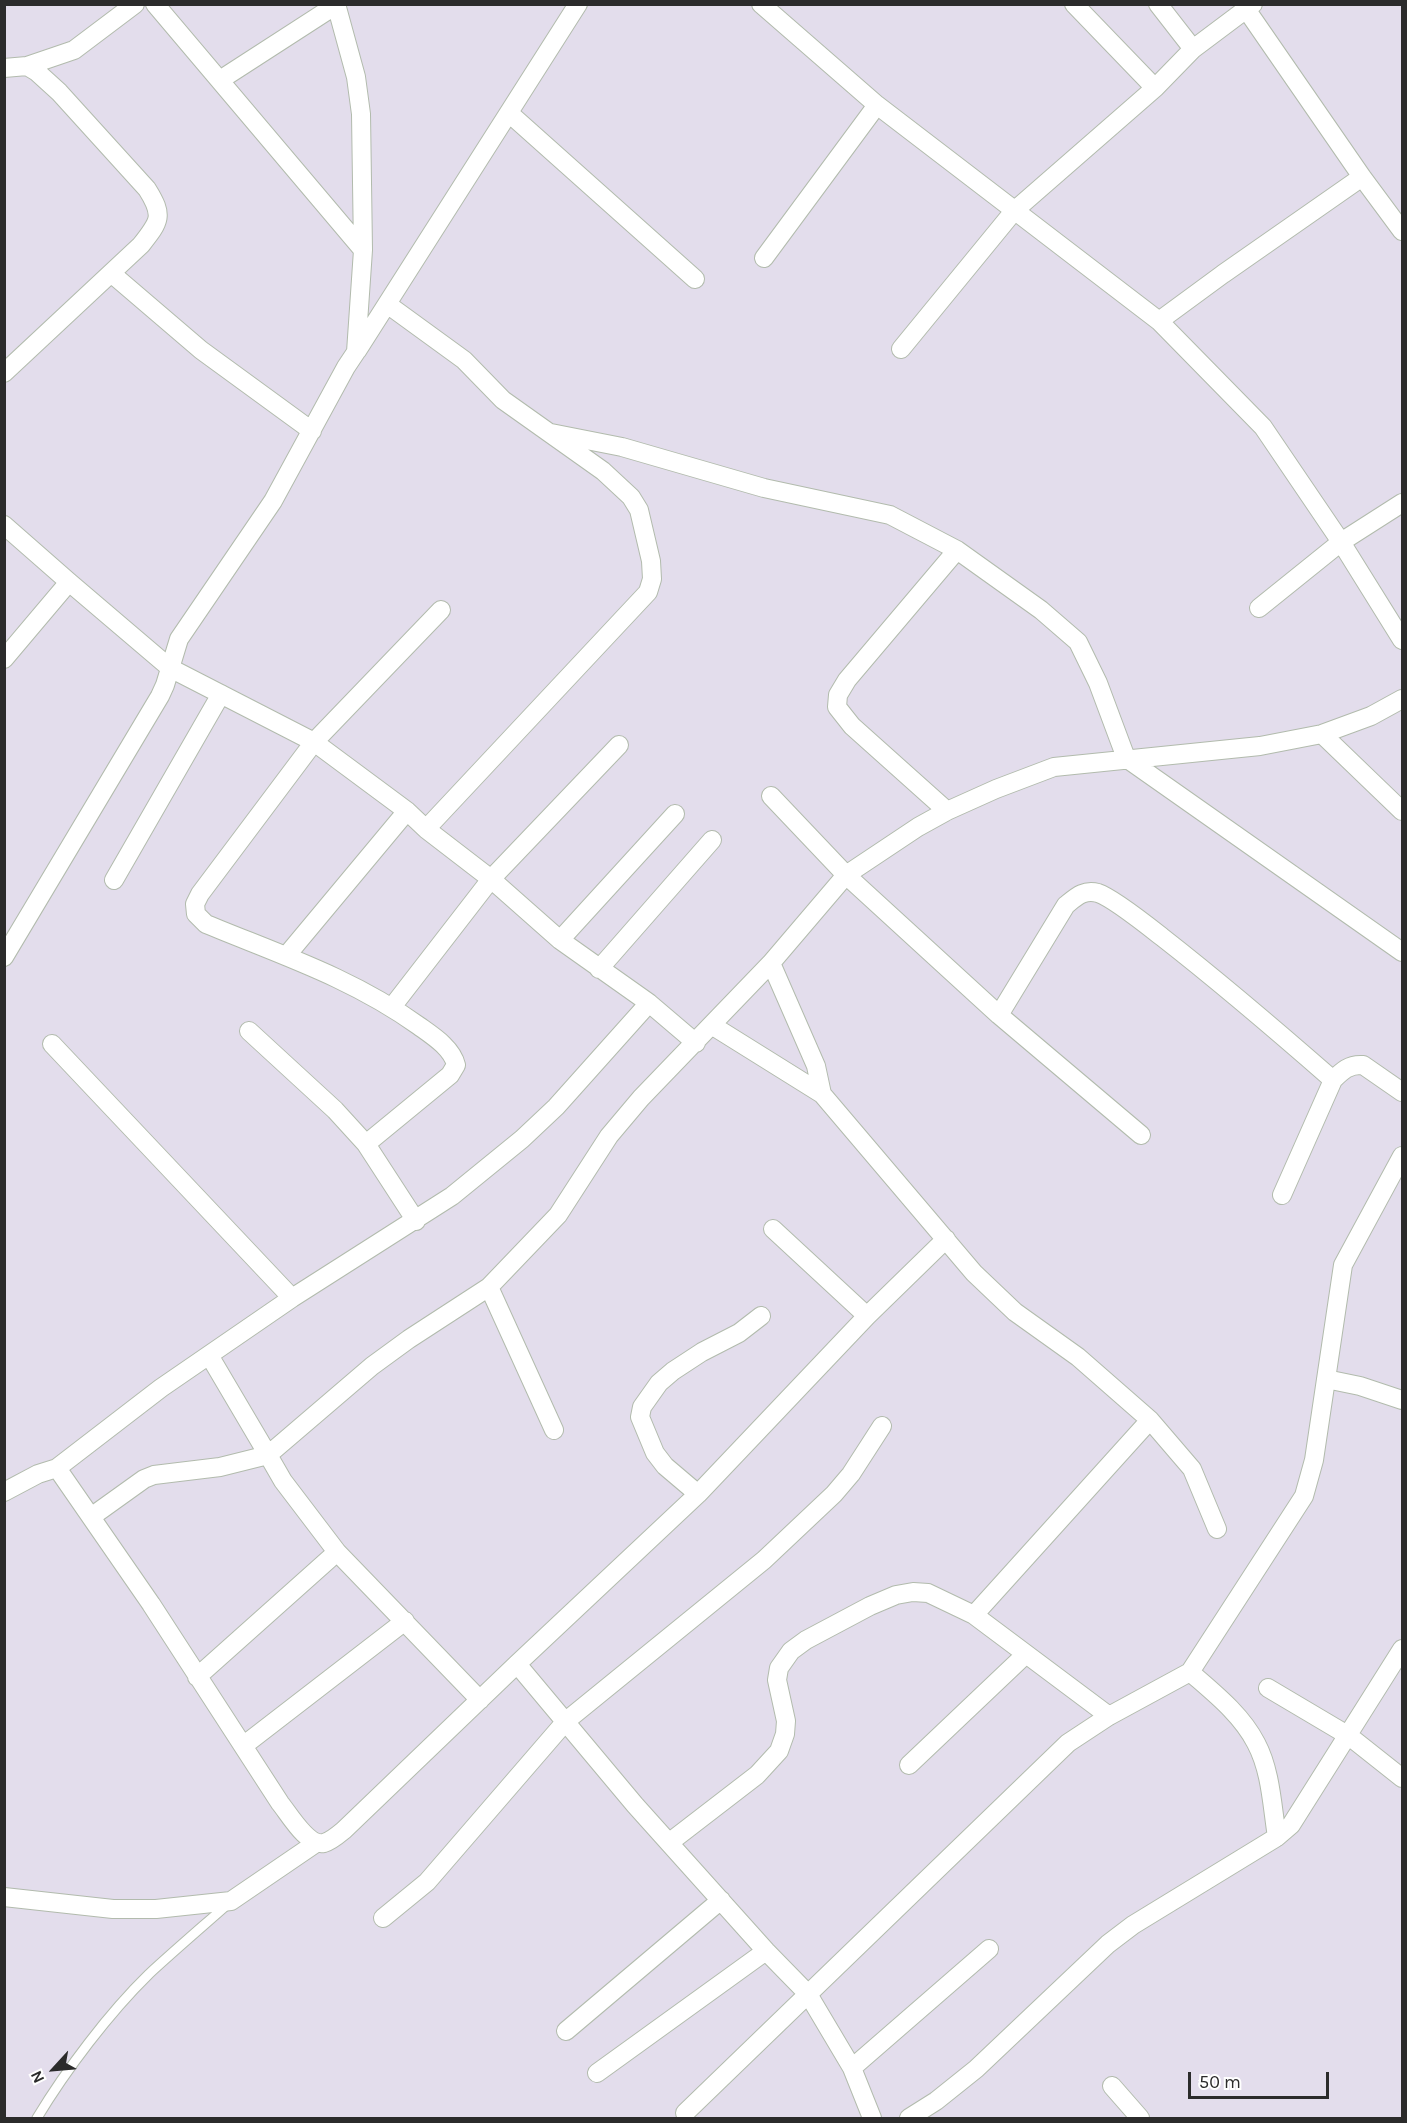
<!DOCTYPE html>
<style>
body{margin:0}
#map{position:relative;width:1407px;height:2123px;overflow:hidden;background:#e3ddec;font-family:Karla,sans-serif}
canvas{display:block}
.frame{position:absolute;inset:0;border:6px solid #2b2b2b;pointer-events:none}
.north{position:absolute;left:24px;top:2039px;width:60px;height:60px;-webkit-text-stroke:4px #fff;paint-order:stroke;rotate:244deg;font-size:16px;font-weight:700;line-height:24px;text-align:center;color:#2b2b2b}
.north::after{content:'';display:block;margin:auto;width:21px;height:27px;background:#2b2b2b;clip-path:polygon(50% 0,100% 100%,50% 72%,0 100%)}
.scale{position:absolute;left:1188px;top:2072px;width:141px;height:27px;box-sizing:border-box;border:3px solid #2b2b2b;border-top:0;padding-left:8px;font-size:18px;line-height:21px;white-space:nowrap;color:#2b2b2b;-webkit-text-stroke:4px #fff;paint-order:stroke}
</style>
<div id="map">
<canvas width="1407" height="2123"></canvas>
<div class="frame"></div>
<div class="north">N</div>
<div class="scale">50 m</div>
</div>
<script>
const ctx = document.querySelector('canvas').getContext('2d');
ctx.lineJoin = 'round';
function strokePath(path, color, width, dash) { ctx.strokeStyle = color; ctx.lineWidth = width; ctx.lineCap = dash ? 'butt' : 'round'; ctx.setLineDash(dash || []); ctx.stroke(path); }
const service = new Path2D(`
 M37,2118C66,2070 109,2013 149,1974C175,1950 202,1927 228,1904`);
const minor = new Path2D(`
 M155,4L363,250
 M761,4L877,105L1159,321L1263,427L1341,542L1402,640
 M1074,4L1155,88
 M1158,4L1193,49
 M1246,9L1362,177L1402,231
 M4,68L27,66
 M220,80L336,5
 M509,113L695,279
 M764,258L877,105
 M111,273L201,350L312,431
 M387,304L464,360L503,400L603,471L631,497L639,510L651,561L652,579L648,592L426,829
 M1159,321L1223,274L1362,177
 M901,349L1014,211L1155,88L1193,49L1253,4
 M357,351L578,4
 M4,373L141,245C160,221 164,216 147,189L59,92L37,72L27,66L74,50L135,4
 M551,433L622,447L764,488L890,515L957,550L1041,610L1078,642L1098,683L1126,758L1402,952
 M4,525L69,582L170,668L314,742L407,811L426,829L491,879L560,940L649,1003L696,1043
 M1259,608L1341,542L1402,503
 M4,659L69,582
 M1322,734L1402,811
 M771,796L846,875L999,1015L1141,1135
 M947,811L852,726L837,707L838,695L847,680L957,550
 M114,880L221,694
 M560,940L675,814
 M287,955L407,811
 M4,957L160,696L165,685L179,639L273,501L346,367L356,352L363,250L361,114L356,77L336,4
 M771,963L816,1066L822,1094
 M599,969L712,840
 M392,1007L491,879L619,745
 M999,1015L1066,905C1076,897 1084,889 1098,893C1113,898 1148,926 1162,937C1221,983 1277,1031 1333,1080
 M713,1026L822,1094L974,1273L1015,1312L1078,1357L1150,1420L1192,1469L1217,1529
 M249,1031L335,1110L366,1144L416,1221
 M52,1044L292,1298
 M366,1144L450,1075L456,1065C452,1048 433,1036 419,1026C352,978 281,955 206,924L196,914L195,904L200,894L314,742L441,610
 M1282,1195L1333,1080C1342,1071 1349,1064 1363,1065L1402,1092
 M773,1229L867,1316
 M489,1287L554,1430
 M1326,1379L1360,1386L1402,1400
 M57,1468L161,1388L292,1298L452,1196L522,1139L556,1107L649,1003
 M4,1492L38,1474L57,1468L151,1604L280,1803C289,1814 308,1847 324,1843C331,1841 338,1835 344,1830L517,1664L698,1494L867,1316L946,1239
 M698,1494L665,1466L655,1453L640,1417L642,1407L659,1383L673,1371L702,1352L739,1333L761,1316
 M91,1517L144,1479L154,1475L220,1467L268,1455L209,1355
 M974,1615L1150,1420
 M517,1664L635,1805L766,1951L808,1994L852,2068L872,2118
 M1190,1672C1214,1693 1241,1714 1256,1743C1271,1771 1272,1806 1277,1837
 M197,1677L337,1552
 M1268,1688L1349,1736L1402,1778
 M480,1700L337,1552L283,1481L268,1455L372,1366L409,1339L489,1287L558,1215L609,1136L641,1098L771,963L846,875L918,827L947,811L996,789L1054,767L1260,746L1322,734L1371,716L1402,699
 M243,1746L405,1621
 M909,1765L1026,1654
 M670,1842L757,1775L779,1751L785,1734L786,1721L777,1680L779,1668L791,1651L806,1640L870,1606L896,1595L913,1592L928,1593L974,1615L1109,1716
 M4,1897L113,1909H156L231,1901L316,1843
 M383,1918L427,1882L566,1721L764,1560L834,1494L851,1474L882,1426
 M566,2031L721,1900
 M852,2068L989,1949
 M597,2073L766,1951
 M1112,2086L1140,2118
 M685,2113L1068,1743L1109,1716L1190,1672L1304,1496L1314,1460L1343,1265L1402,1156
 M909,2118L936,2101L976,2069L1108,1944L1133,1925L1277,1837L1291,1825L1402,1649`);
strokePath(service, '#b2bbad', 11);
strokePath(minor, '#b2bbad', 20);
strokePath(service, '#fff', 9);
strokePath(minor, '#fff', 18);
</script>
